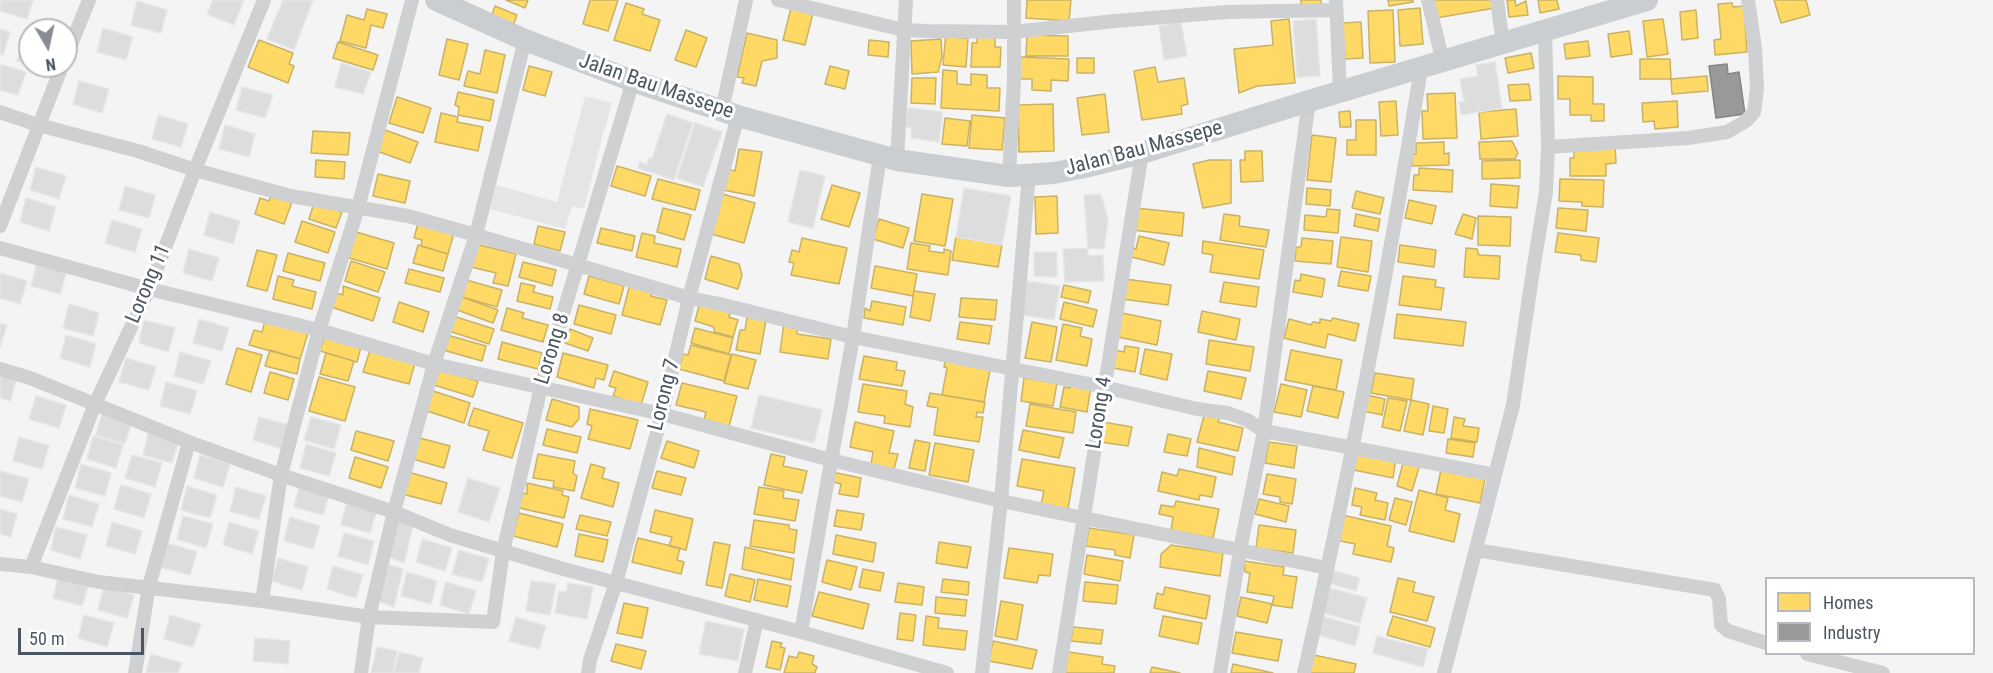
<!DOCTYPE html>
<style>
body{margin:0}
#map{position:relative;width:1993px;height:673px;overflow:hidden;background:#f4f4f4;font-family:"Roboto Condensed",sans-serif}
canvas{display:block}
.legend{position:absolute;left:1765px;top:577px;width:210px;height:78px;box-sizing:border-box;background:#fff;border:2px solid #b7bbc0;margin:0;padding:8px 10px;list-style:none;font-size:18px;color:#4a5661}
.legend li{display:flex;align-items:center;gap:12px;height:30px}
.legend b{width:30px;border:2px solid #b7bbc0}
.north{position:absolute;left:18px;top:18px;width:60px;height:60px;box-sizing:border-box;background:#fff;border:2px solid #b7bbc0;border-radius:50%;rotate:171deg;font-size:16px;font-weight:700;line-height:24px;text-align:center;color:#4a5661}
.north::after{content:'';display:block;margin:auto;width:21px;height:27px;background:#868d94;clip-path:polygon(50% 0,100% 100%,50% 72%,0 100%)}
.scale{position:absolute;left:18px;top:628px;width:126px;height:27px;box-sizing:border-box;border:3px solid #4a5661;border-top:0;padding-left:8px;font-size:18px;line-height:21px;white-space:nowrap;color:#4a5661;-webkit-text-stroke:4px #fff;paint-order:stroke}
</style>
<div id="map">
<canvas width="1993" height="673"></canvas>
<ul class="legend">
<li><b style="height:16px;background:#ffd966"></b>Homes</li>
<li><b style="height:16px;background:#999"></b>Industry</li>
</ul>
<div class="north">N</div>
<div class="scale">50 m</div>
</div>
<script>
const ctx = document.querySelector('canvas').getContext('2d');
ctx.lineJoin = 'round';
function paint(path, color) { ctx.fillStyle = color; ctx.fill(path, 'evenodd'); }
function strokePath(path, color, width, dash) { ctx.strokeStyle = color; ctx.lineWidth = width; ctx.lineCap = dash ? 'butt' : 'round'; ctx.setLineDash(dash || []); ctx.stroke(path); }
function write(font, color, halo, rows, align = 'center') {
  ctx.font = font + ' "Roboto Condensed",sans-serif'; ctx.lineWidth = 6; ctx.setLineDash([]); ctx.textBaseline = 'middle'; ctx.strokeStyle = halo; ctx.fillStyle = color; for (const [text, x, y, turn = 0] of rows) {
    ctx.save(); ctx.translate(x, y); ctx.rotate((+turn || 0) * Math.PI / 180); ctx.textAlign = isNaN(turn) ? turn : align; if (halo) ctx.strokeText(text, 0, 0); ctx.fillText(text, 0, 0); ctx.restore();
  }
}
paint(new Path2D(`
 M585,96L612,103L605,129H604L584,209L572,206L565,229L490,209L496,185L557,202Z`), '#e6e5e6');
const homes = new Path2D(`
 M506,0H528L525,8Z
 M590,0H618L608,31L583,24Z
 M1027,0H1071L1069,21L1026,18Z
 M1301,0H1321V6H1301Z
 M1388,0H1413V2L1389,6Z
 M1433,0H1494L1495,8L1436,18Z
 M1507,0H1515L1516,6L1526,1L1528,15L1509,17Z
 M1538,0H1557L1559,9L1540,13Z
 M1774,0H1806L1810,15L1781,23Z
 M626,3L644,9L642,14L660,20L650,51L614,40Z
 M1732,3L1733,7L1744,6L1747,52L1715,55L1714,40L1721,39L1718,4Z
 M495,6L517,15L511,31L489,22Z
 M791,8L813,13L805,45L783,40Z
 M1420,8L1423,44L1400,46L1398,10Z
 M367,9L387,14L383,28L371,25L366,48L340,41L347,15L364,20Z
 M1393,10L1395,62L1370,63L1368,11Z
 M1696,10L1698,38L1682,40L1680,12Z
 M1289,19L1295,83L1257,86L1239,93L1234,49L1273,45L1271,21Z
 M1663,19L1668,54L1647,57L1643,21Z
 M1361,22L1363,58L1345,59L1342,23Z
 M686,30L707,38L696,67L675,60Z
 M1629,31L1632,54L1611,57L1608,34Z
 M946,32L959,38H968L966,67L943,65Z
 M747,33L777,40V58L762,61L756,86L742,83L744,78L737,77Z
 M977,33H995V47H1001L1000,67H971L972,43H977Z
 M1027,35L1068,36V56H1026Z
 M447,39L468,44L459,80L439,75Z
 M941,39L942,57L938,72L912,74L911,41Z
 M259,40L293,53L289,64L294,66L288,83L248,67Z
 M869,40L889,42L888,57L868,55Z
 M1588,41L1590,56L1566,59L1564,44Z
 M338,42L378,55L373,70L333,58Z
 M485,50L505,55L497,93L464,86L468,71L480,74Z
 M1531,53L1534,68L1508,73L1505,58Z
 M1020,57L1069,59L1068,81L1051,80V91L1032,90V79H1019Z
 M1077,58H1094V73H1077Z
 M1640,59H1670L1671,79H1640Z
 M529,66L552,72L545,96L523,90Z
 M830,66L849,71L845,89L825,84Z
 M1155,67L1158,82L1184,78L1188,104L1181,106L1182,114L1142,120L1134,71Z
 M943,70L957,71V84L971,85V74L987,75V88H1000L999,111L941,108Z
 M1558,76L1593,77V104H1604V121H1591V115H1570V99H1558Z
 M1707,76L1708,91L1672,94L1671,79Z
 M912,78H936L935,104L911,103Z
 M1529,84L1531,100L1510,101L1508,85Z
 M458,92L494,100L490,121L458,115L459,107L455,105Z
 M1455,93L1457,138L1423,139L1422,111H1428L1427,94Z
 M1105,94L1109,132L1082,135L1077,98Z
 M397,97L431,108L423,133L389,123Z
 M1396,101L1398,135L1381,136L1379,102Z
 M1677,101L1678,127L1655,129L1654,121L1643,122L1642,103Z
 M1053,104L1054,151L1019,152L1018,105Z
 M1516,109L1518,136L1481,139L1479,112Z
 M1350,111L1351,127H1340L1339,112Z
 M441,113L458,117L457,122L483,127L478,151L435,142Z
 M972,115L1005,118L1002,150L969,148Z
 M945,118L970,121L967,146L942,144Z
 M1356,120H1376V155H1347V140H1356Z
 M385,130L418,142L410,163L377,151Z
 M313,131L350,133L348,155L311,153Z
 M1312,135L1336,138L1331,182L1307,180Z
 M1512,141L1518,153L1515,159H1480L1479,142Z
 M1444,142V154L1449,153V165L1412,166V154H1416V143Z
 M1615,146L1616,163L1606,164V176H1570V158H1574V147Z
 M739,149L762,152L754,196L723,190L727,169L735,171Z
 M1245,151H1262L1263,181L1241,182L1240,160H1245Z
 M316,160L345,162L344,179L315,177Z
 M1209,160H1231V203L1203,208L1193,164Z
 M1520,160V178L1482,179V161Z
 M617,166L651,176L645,196L611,186Z
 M1419,168L1453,170L1452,192L1413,190L1414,175H1419Z
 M378,174L410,181L405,203L373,196Z
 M658,179L700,190L695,210L652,199Z
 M1560,179L1604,180L1603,207L1582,206V202L1559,201Z
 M1491,184L1519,186L1517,208L1490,206Z
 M832,185L860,193L849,227L821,219Z
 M1307,188L1331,190L1330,206L1306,204Z
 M1356,191L1384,198L1380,214L1352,208Z
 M272,192L293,199L284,224L255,214L260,198L269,201Z
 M722,194L755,203L744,243L711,234Z
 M922,194L953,199L945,246L914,241Z
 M1057,196L1058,233L1036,234L1035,197Z
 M1409,200L1436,206L1432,224L1405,218Z
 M314,203L342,212L336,228L309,219Z
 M663,208L691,215L684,240L657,232Z
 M1136,208L1184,213L1182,236L1133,230Z
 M1558,208L1588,210L1586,231L1556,228Z
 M1327,209L1340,210L1338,233L1304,230L1305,215L1326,217Z
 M1224,214L1240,216L1239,226L1269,230L1266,247L1220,240Z
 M1356,214L1380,219L1378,231L1354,226Z
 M1463,214L1476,218L1472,239L1455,234Z
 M1478,216L1511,217L1510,246L1478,245Z
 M879,219L909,228L903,248L873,239Z
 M302,221L335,232L328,253L295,242Z
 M418,223L454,233L448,254L421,246L422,240L414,238Z
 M538,226L565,232L560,251L534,244Z
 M601,228L635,236L632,251L597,243Z
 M353,231L394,243L387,269L346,257Z
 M642,233L655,236L654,243L681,249L677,267L636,257Z
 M1558,233L1599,238L1596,262L1581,260V255L1555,252Z
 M1139,236L1169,243L1164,265L1127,256L1129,247L1136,249Z
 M956,237L1002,245L998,267L952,260Z
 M1341,237L1372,241L1368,272L1337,267Z
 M802,238L847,248L839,284L791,275L794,263L789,262L792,250L799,252Z
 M1302,238L1333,241L1331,264L1295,261L1296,247H1301Z
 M1203,241L1264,250L1259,279L1210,272L1213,255L1202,253Z
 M911,243L930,246L929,251L944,253V249L951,251L948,275L907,269Z
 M476,244L516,254L508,286L493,283L496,273L471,267Z
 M418,245L448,254L443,271L413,263Z
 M1400,245L1436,250L1434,267L1398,262Z
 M1466,248L1477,249L1479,255L1500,256L1499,279L1464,277Z
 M257,250L277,255L267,291L247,286Z
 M288,253L325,263L320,281L283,271Z
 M711,256L739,264L742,275L738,289L705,279Z
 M351,261L385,272L378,292L345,281Z
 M523,262L556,270L552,286L519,277Z
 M875,266L917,274L913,296L871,288Z
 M409,269L444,278L440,292L405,283Z
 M1341,271L1371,276L1368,291L1338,286Z
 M1301,274L1325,279L1322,297L1293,292L1295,280L1300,281Z
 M278,276L294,280L292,286L316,292L312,309L273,299Z
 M589,276L624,286L619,304L584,294Z
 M1403,276L1436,280L1435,287L1444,288L1441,310L1399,305Z
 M1125,279L1171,285L1168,305L1122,299Z
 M466,280L502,290L497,307L462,297Z
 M1224,282L1259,287L1256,307L1220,302Z
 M521,283L535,286L533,292L553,297L550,309L517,301Z
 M630,284L652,290L651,296L667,300L660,325L622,315Z
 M1064,285L1091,291L1088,303L1061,297Z
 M343,286L380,298L373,321L331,307L336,293L343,295Z
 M914,291L935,294L930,321L910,317Z
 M462,297L498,310L493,323L457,310Z
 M961,298L997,300L995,320L959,317Z
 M872,301L906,307L903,325L864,318L865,308L870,311Z
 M399,302L429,312L423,332L393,322Z
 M700,302L731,310L729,317L738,320L733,337L714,332V327L695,321Z
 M1064,302L1097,310L1093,327L1060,319Z
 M579,305L616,315L611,334L574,324Z
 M507,308L524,313L522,318L548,325L543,342L501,330Z
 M1202,311L1240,319L1236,340L1198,332Z
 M1122,313L1161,321L1157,345L1118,337Z
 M1397,314L1466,322L1463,346L1394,338Z
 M453,316L494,329L489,344L449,331Z
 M747,317L766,320L760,354L736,350L740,330H745Z
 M1333,318L1359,324L1355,341L1328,334L1325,348L1284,338L1289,319L1311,325L1313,322L1320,323V319L1331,321Z
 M265,321L308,333L300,359L249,345L254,330L262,332Z
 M960,322L992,326L989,344L957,339Z
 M1032,322L1057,327L1051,362L1025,358Z
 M784,323L798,325L797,334L831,339L828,359L780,352Z
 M1063,324L1082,328L1080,336L1092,339L1087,366L1056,360Z
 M695,328L733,338L729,354L691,343Z
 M570,329L593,338L588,351L565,343Z
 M447,335L486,346L482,361L443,350Z
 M325,336L361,347L357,362L320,351Z
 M1209,340L1254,347L1250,371L1206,364Z
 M502,342L542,353L538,369L498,359Z
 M691,345L731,355L724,381L679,369L683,354L688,355Z
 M1125,346L1139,348L1135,372L1107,367L1111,349L1124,352Z
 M237,348L262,355L251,392L226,384Z
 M1145,349L1172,354L1167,380L1140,374Z
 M270,350L300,359L297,374L265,366Z
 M370,350L415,363L409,384L363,372Z
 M1291,350L1342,360L1336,390L1285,380Z
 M326,353L354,361L348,381L320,374Z
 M563,353L608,365L604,380L596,378L594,388L557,377Z
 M732,354L756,360L748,389L724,383Z
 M864,356L897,362L896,370L905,371L902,386L859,379Z
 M946,357L990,370L984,402L942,395L947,368L944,367Z
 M439,369L478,381L473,397L434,385Z
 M614,371L648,382L641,405L613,396L616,388L609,386Z
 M1208,371L1246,378L1241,399L1204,391Z
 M270,372L294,379L288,400L264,393Z
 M1375,373L1414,379L1411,400L1371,393Z
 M319,377L355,387L345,421L309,411Z
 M1024,378L1057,383L1053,406L1021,401Z
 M682,383L737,396L728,430L703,424L706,412L676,405Z
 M1071,383L1091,386L1087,412L1060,407L1064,387L1070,388Z
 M863,384L907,391L905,404L913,407L910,427L884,423L885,416L858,412Z
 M1281,384L1307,390L1301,417L1274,412Z
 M1313,386L1344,392L1338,418L1307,411Z
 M430,390L470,403L464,423L424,410Z
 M930,393L985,402L983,413L977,412L976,417H983L979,442L934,435L938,408L927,406Z
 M1366,395L1385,399L1382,415L1363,411Z
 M1388,398L1407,401L1400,431L1382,427Z
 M552,399L579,407V419L572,427L546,420Z
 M1411,400L1429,404L1423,435L1404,431Z
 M1030,404L1076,412L1073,433L1026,426Z
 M1433,406L1448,409L1444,433L1429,431Z
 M474,408L523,423L512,458L483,450L489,431L468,425Z
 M590,409L638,420L630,449L588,439L592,426L587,424Z
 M1205,412L1220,416L1218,422L1243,428L1238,451L1197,442Z
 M1454,417L1465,419L1463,426L1479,428L1477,442L1451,438Z
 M855,422L894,431L889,453L898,454L894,469L871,464L873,452L850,447Z
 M1103,422L1132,427L1128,446L1100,442Z
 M547,429L581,437L577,453L543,445Z
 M1023,430L1064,438L1059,458L1019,450Z
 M356,431L394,441L388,461L351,450Z
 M1168,434L1191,439L1187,456L1164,452Z
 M420,438L450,446L444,468L413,459Z
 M1448,439L1475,443L1473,457L1446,453Z
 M915,440L930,443L925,471L909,468Z
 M667,441L699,451L694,468L661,458Z
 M1269,442L1297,446L1294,468L1265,463Z
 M935,443L974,450L968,482L929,475Z
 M1199,448L1235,457L1232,475L1197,467Z
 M1357,452L1396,459L1393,478L1354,470Z
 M538,454L575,461L573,473L577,476L574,491L553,487L554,481L533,478Z
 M771,454L785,457L783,466L807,471L802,493L764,485Z
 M355,457L388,467L381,488L349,478Z
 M1022,459L1075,468L1068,509L1041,504L1044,491L1017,486Z
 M1404,459L1420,464L1412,491L1397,486Z
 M591,464L605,468L602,478L619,483L613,507L581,498Z
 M1442,465L1486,474L1480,503L1436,494Z
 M1179,469L1216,477L1212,497L1200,495L1199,500L1158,491L1162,472L1177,476Z
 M657,471L686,478L681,495L652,488Z
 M408,472L447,483L441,504L402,494Z
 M832,472L861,478L858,497L839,494L841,484L830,481Z
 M1267,474L1296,479L1292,504L1280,502V497L1263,494Z
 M527,483L563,491L562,495L569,497L564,518L515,507L519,492L527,494Z
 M759,487L784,491L783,498L799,500L795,521L754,514Z
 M1355,488L1377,493L1375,500L1388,503L1385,520L1360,515L1362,507L1352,505Z
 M1419,490L1448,498L1445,510L1460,514L1454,542L1409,531Z
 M1395,498L1412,502L1406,525L1389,520Z
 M1259,499L1289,506L1286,522L1255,514Z
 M1176,501L1219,509L1213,538L1171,530L1173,517L1159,514L1161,505L1174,507Z
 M655,510L693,519L686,550L669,546L672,537L650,532Z
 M837,510L864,514L861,530L834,526Z
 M519,513L563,524L557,547L513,536Z
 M580,515L611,522L607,536L576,529Z
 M1342,515L1391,526L1387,546L1394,548L1391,562L1353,554L1355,544L1336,540Z
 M754,520L789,525V529L797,530L794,553L750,546Z
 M1259,525L1296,530L1293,553L1256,548Z
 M1089,528L1134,535L1130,558L1115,555V550L1086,546Z
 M579,534L608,540L603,562L575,556Z
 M836,535L876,543L873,562L833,554Z
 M638,538L680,548L677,560L684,562L681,574L632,562Z
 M714,542L730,545L722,588L706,585Z
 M939,542L971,547L967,568L936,563Z
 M1171,545L1223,553L1220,576L1160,567L1161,554Z
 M745,547L794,559L791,580L742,569Z
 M1009,548L1053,554L1050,576L1039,575L1037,583L1004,578Z
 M1087,555L1123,561L1120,581L1084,574Z
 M827,560L857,567L851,590L822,582Z
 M1244,561L1284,567L1283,575L1297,577L1292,608L1272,605L1274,596L1247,592L1250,573L1245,572Z
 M863,569L884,573L880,591L859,587Z
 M730,574L755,580L750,602L725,596Z
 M1398,578L1415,582L1413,592L1434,597L1427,621L1390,612Z
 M758,579L791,586L787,607L754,600Z
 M943,579L969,582L968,595L941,592Z
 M1085,582L1118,585L1116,604L1083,601Z
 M898,583L924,587L922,605L895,602Z
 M1165,587L1210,596L1206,619L1154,608L1157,593L1163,595Z
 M819,592L869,604L863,629L812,616Z
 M936,597L967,600L965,616L935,613Z
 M1241,597L1272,604L1267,623L1237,616Z
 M1001,601L1023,605L1017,640L995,636Z
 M624,603L648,608L642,638L617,633Z
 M900,613L916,615L913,641L897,639Z
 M926,616L939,618L938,628L967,631L965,650L923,645Z
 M1163,616L1202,623L1198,644L1159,636Z
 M1393,616L1435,628L1430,647L1387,635Z
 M1073,627L1103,630L1101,644L1071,641Z
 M1236,632L1282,640L1278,661L1232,653Z
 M772,641L782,643L780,647L785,648L780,670L766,667Z
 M993,641L1037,650L1032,669L989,661Z
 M616,644L646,651L641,669L611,661Z
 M799,652L814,656L812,664L817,667L815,673H784L789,656L797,658Z
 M1068,652L1103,657L1102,664L1115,666L1114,673H1065Z
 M1314,655L1356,664L1354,673H1310Z
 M1233,664L1273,673H1231Z
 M1152,667L1180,673H1150Z`);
paint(homes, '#ffd966');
strokePath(homes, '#c9b264', 1.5);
const industry = new Path2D(`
 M1727,64L1728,74L1739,72L1745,114L1716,118L1709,66Z`);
paint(industry, '#999');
strokePath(industry, '#818588', 1.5);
const building = new Path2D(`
 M1,0H33L27,19L0,11Z
 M213,0H244L234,25L207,14Z
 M283,0H313L294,50L267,39Z
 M137,1L167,10L161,33L131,25Z
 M1316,19L1320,76L1297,77L1293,21Z
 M1181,22L1187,56L1164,60L1159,26Z
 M103,28L133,37L126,60L97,52Z
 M0,29L10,32L3,55L0,54Z
 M23,38L30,40V65L17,61Z
 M1495,62L1502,108L1461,115L1459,102H1464L1460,79L1478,76L1476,65Z
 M341,63L371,72L363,94L335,87Z
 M0,64L26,72L18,95L0,90Z
 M79,81L109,89L102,113L73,104Z
 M242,87L273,95L265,118L236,110Z
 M908,108L943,112L939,142L911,138L912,128L905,127Z
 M667,114L693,123L674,180L638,168L640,162L647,165L649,158L652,159Z
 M158,115L188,124L181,147L152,139Z
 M695,123L722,132L703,187L677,178Z
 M225,125L255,134L249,157L219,149Z
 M36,167L66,176L59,199L30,190Z
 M800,170L825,176L813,228L788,222Z
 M125,186L155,195L149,218L119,210Z
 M964,188L1011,196L1002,245L956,237Z
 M1101,194L1108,220L1104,249L1088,248L1084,195Z
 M26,198L56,207L49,231L20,222Z
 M210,212L240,221L233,244L204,235Z
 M112,220L142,229L135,252L105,243Z
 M1088,248V256L1103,255L1104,281L1065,282L1063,249Z
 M189,249L219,258L212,281L183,273Z
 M1034,252H1057V277L1034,276Z
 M37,262L67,271L60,294L31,286Z
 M0,273L27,281L20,304L0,298Z
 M1027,281L1060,286L1054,320L1021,315Z
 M69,304L99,313L93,336L63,328Z
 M199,319L229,328L222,351L193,343Z
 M144,320L175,328L168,352L139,343Z
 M0,323L7,325L0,348Z
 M66,335L96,344L90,367L60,358Z
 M180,352L211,361L203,384L174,376Z
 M126,358L156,367L149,390L119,382Z
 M0,373L17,378L10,401L0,398Z
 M166,382L197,391L190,414L160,406Z
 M759,395L822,410L814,443L751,428Z
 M36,396L66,405L59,428L29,419Z
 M102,412L132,421L125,444L96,435Z
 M259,417L289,425L282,449L253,440Z
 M311,417L341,425L334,449L304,440Z
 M149,431L179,440L172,463L143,455Z
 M93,436L123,445L116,468L87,459Z
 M19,437L49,446L42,469L13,461Z
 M306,444L336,453L329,476L300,468Z
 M132,455L162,463L155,487L125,478Z
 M200,455L230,464L223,487L194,478Z
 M81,464L111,473L105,496L75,488Z
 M0,471L29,479L22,502L0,496Z
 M468,478L500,488L489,522L458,512Z
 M300,483L330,492L323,515L294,507Z
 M121,485L151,494L144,518L114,509Z
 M187,486L217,495L210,518L181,510Z
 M236,487L266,496L259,519L230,511Z
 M69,495L99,504L92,527L63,519Z
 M347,501L377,510L370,533L341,525Z
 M0,509L17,514L11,537L0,534Z
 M183,516L213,524L206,548L177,539Z
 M290,517L320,526L313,549L284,541Z
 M398,520L413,525L404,563L389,557Z
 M112,522L142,531L135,554L106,546Z
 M229,522L259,531L252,554L223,545Z
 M56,527L87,535L80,559L51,550Z
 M344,533L374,541L368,565L338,556Z
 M422,539L452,548L445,571L416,562Z
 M167,543L197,552L190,575L160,567Z
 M459,550L489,559L482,582L452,574Z
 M278,558L308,567L302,590L272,581Z
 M387,564L403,569L394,607L378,601Z
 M333,566L363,575L356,598L327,589Z
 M1332,570L1360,578L1356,591L1328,583Z
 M407,572L437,581L431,604L401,596Z
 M59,574L89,583L82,606L53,598Z
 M531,581L556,584L550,615L526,611Z
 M446,582L476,591L469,614L440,605Z
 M568,583L593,587L587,619L555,613L559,591L566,592Z
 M104,586L134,595L127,618L98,610Z
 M1330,588L1367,598L1360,623L1323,613Z
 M84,615L114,623L107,647L78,638Z
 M170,615L201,624L193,647L164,639Z
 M1321,616L1360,627L1355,646L1315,634Z
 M516,617L546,626L539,649L509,641Z
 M706,621L744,629L738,661L699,654Z
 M1377,636L1428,649L1423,667L1373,653Z
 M255,638L290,641L288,664L253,661Z
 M377,647L397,651L393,673H371Z
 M399,652L423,658L419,673H394Z
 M151,654L182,663L178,673H146Z`);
paint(building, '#ddddde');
strokePath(building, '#e5e6e7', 1.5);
strokePath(new Path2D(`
 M778,0L904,30L928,31L1013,32L1115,21L1227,12L1335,10
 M1336,0L1340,92
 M1428,0L1443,62
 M1497,0L1503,44
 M66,57L89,0
 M722,110L746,0
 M0,112L38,125L138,151L195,170L291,196L408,216L476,235L689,298L720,304L853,337L1104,387L1197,409L1228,413L1247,420L1264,431L1495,475
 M1548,147L1688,138L1727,132L1746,121L1754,112L1757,89L1755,48L1748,0
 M897,160L906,0
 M1009,176L1014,79V0
 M0,226L62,66
 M0,248L149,289L319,330L434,364L662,414L831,460L1001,501L1327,568
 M0,369L30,378L189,442L281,475L394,512L450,535L560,568L801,632L947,673
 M1476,550L1715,590L1719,599L1721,625L1728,631L1766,643
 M0,564L31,567L99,582L262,601L369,617L493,622L503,552L541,387L633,81
 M31,567L95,404L149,289L195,170L264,0
 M262,601L281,475L319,330L358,208L412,0
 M801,632L853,337L880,156
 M1807,654L1883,673
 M135,673L149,586L189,442
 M361,673L369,617L394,512L434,364L476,235L525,40
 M588,673L590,660L616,583L662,414L689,298L738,116
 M745,673L757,620
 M982,673L1001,501L1029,175
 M1059,673L1142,153
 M1220,673L1240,550L1264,431L1309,101
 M1304,673C1350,473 1388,271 1421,69
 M1444,673L1513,405L1532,277L1546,192L1548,147L1545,30`), '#ced0d2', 14);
strokePath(new Path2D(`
 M436,0L525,40L633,81L738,116L897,160L1009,176L1054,173L1080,168L1142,153L1309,101L1647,0`), '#caced1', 22);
write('21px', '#4a5661', '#fff', [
 ["Jalan Bau Massepe",656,87,19],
 ["Jalan Bau Massepe",1144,149,-15],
 ["Lorong 11",149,284,-67],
 ["Lorong 8",553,349,-73],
 ["Lorong 7",665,395,-76],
 ["Lorong 4",1100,413,-81]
]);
</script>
